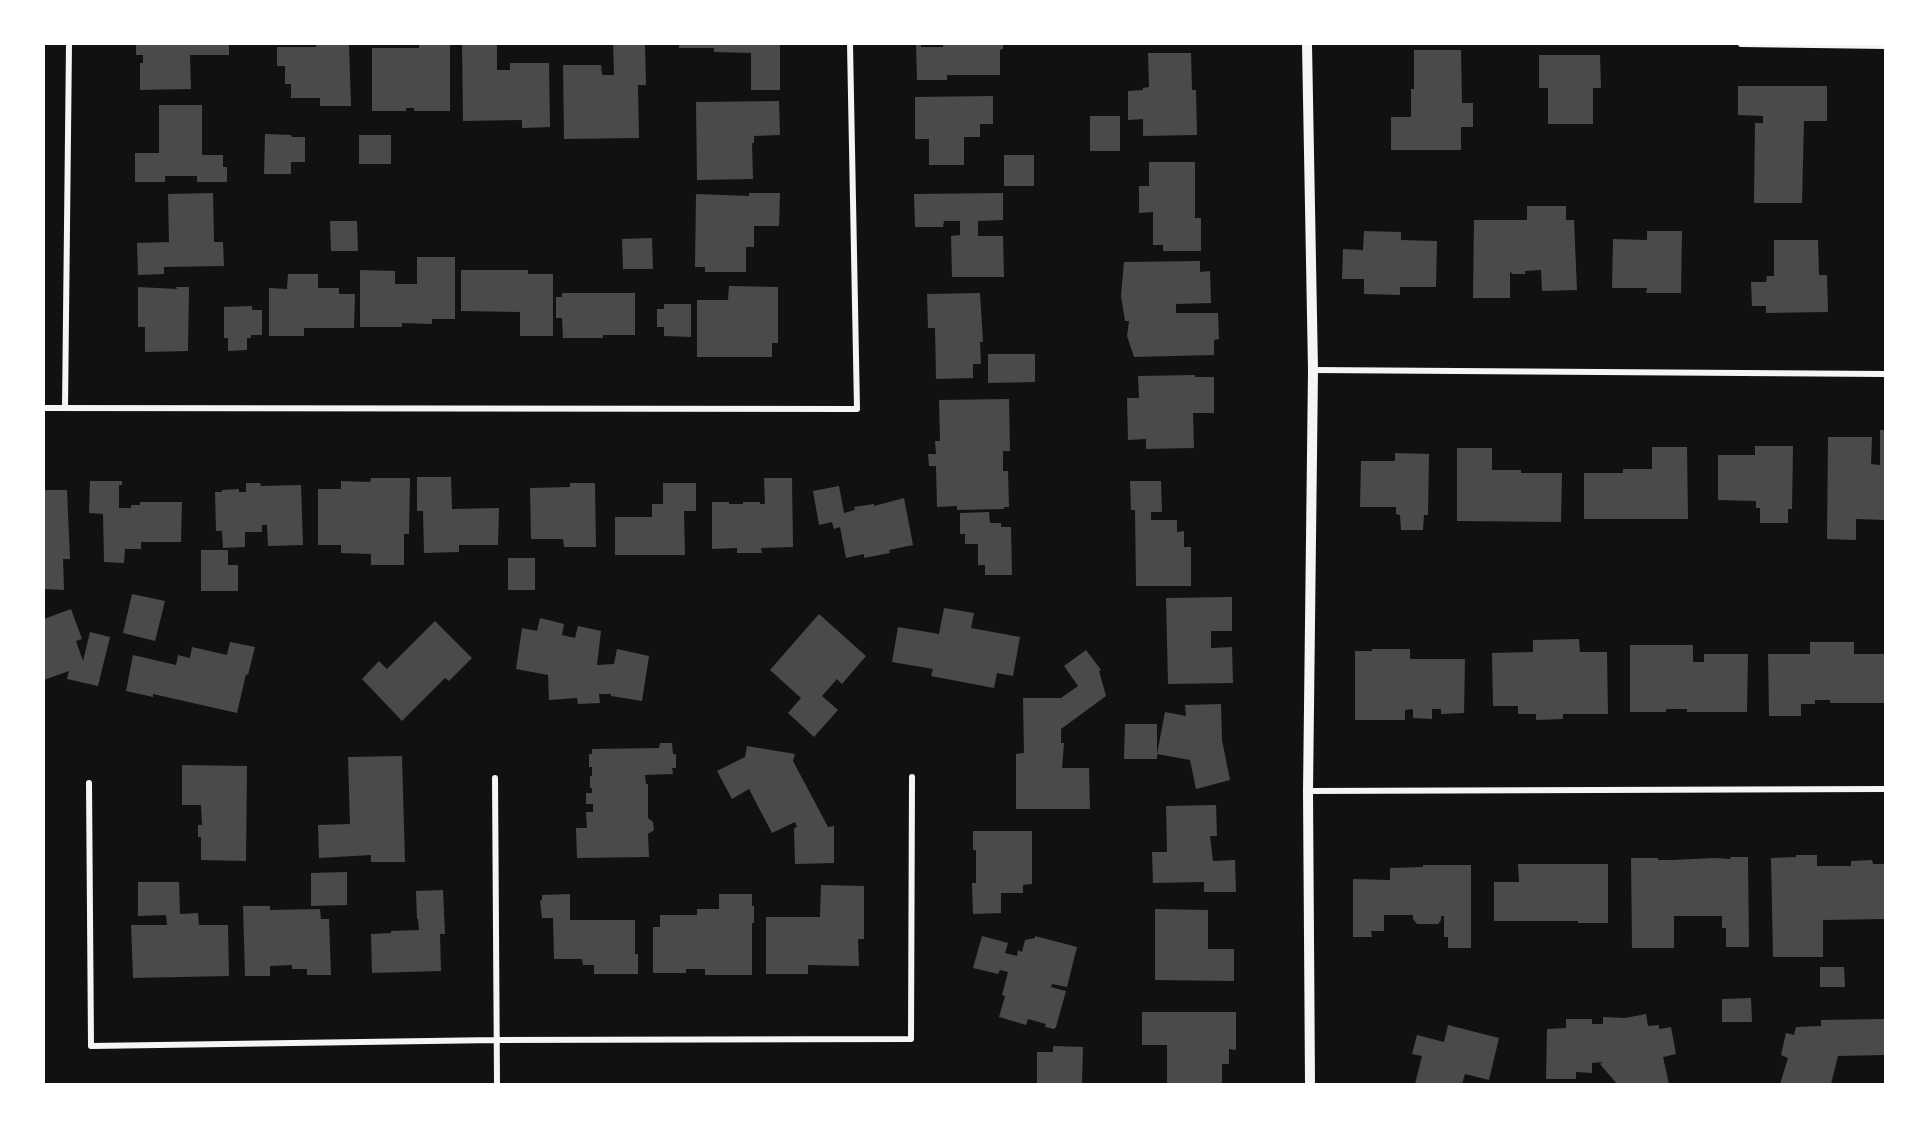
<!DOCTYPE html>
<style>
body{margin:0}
#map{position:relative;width:1929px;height:1128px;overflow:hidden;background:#111;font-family:"Exo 2",sans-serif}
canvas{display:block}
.frame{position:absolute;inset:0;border:45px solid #fff;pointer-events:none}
</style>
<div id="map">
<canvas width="1929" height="1128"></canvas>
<div class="frame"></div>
</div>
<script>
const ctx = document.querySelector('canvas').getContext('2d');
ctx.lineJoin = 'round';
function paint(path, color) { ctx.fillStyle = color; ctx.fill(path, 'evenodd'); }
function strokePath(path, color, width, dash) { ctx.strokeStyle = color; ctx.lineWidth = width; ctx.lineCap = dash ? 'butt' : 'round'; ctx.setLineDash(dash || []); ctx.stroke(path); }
paint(new Path2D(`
 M136,44H229V55H190L191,89L140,90V63H143V55H136Z
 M316,44H349L351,106H320V98H291V84H285V66H277V47H316Z
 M419,44H450V111H414V108H406V111H372V48H419Z
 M462,44H497V70H510V63H549L550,127L522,128V120L463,121Z
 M613,44H645L646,85H638L639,138L564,139L563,65H601L602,75H614Z
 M679,44H780V90H751V53L714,52V48H679Z
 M916,44H921V47H943V44H1003V49L1000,50V75H947V80H917Z
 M1414,50H1461L1462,103H1473V127H1461V150H1391V117H1411V89H1414Z
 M1148,53H1191L1192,90H1196L1197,135L1143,136V119L1128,120V91L1143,90V88L1149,87Z
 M1539,55H1600L1601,88H1593V124H1548V88H1539Z
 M1738,86H1827V121H1804L1802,203H1754L1755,123H1763V116L1738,115Z
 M993,96V124H980V137H964V165H929V139H915V97Z
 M779,101L780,135L754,136V143H752L753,179L697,180L696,102Z
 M159,105H202V155H223V167H227V182H197V176H165V182H135V153H159Z
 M1090,116H1120V151H1090Z
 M265,134L291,135L292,137H305V162H291V174H264Z
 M359,135H391V164H359Z
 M1004,155H1034V186H1004Z
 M1149,162H1195V218H1201V251H1163V245H1153V212L1139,213V186H1149Z
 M213,193L214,242H223L224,266L164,267V274L138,275L137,243L169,242L168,194Z
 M749,193H780L779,226H754V247H746V272H705V267H695L696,194L749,196Z
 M1003,193V220L978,221V236H1003L1004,277H952L951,236L960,235V221H944L943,227H915L914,194Z
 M1527,206H1566V220H1574L1577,290L1542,291L1541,270L1525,271V274H1512L1510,271V298H1473L1474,220H1527Z
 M330,221H357L358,251H331Z
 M1364,231L1401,232V240L1437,241L1436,287H1400V295L1364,294V279H1342L1343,249L1363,250Z
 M1647,231H1682L1681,293H1646L1647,288H1612L1613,239L1647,240Z
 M652,238L653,269H623L622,239Z
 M1774,240H1818L1819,275H1827L1828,312L1766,313V306H1752L1751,282H1766L1767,276H1774Z
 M417,257H455V319H432V324L402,323V327H360V270L395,271V284H417Z
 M1200,261V272L1210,271L1211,303L1176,304V313H1218L1219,339L1214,340V355L1134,357L1127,336L1129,321H1125L1121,296L1124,262Z
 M461,270H528V274H553V336H520V312L461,311Z
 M288,274H318V288H339V294H355L354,328H304V336H269V288L287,289Z
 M729,286L778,287V343H772V357H697V300H728Z
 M138,287L177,289L176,287H189L188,351L145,352V327H138Z
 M562,293H635V335H603V338H563L562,318H556V297H562Z
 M980,293L983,342H980L981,364H973V378L936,379L935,328H928L927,294Z
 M664,304H691V337L664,336V327H657V309H664Z
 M252,306V310H262V335H251V338H247V350L228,351V338H224V307Z
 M988,354H1035V382L988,383Z
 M1195,375V377H1214V413H1193L1194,448L1146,449V439L1128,440L1127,398H1139L1138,376Z
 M1009,399L1010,451H1003V471H1008L1009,507H1004V509L957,510V506L937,507L936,466H929L928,454H936L935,441H940L939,400Z
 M1880,430H1886V520L1856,519V540L1827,539L1828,437H1872L1871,464L1880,465Z
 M1755,446H1793L1792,509H1788V523H1760V508H1756V501L1718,500V455H1755Z
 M1652,447H1687L1688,519H1584V473H1623V469H1652Z
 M1457,448H1492V470H1521V473H1562L1561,522L1457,521Z
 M1395,453L1429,454L1428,515H1424L1423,530H1401L1400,515L1396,514V507H1360L1361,461H1395Z
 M417,477H451L452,509L499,508L498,545H459V552L424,553L423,511H417Z
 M371,478H410L409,534H404V565H371V554L341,553V545H318V489H341V481L370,482Z
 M764,478H792L793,547L761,548L762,553H737V548L712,549V502H729V504H743V502H760V504H765Z
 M90,481H122V485H119V508H131V505H140V502H182L181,542H141V549H125L124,563L104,562L103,514L89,513Z
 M1130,481H1161L1162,512H1151V520H1177V532L1184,531V547H1191V586H1136L1135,510H1131Z
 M246,483H260L261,486L301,485L303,545L268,546L267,525H262V532H245V547L223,548L222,531H216L215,492H222V490L239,489V492H246Z
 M570,483H595L596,547H564L563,539H531L530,488L570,487Z
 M663,483H696V511H684L685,555H615V517H652V504H663Z
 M839,486L844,513L855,510L854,507L874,504V506L904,498L913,545L889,550L890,553L864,558V554L846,558L840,527L834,529L832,522L819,525L813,491Z
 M44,490H67L70,559H63L64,590L44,589Z
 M989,512L990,523H1001V527H1011L1012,575H985V565H978V544H965V534H960V513Z
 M201,550H228V565H238V591H201Z
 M508,558H535V590H508Z
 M132,594L165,601L155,641L123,633Z
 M1232,597V631H1211V648L1232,647L1233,683L1168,684L1166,598Z
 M944,608L974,613L971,628L1020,637L1013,676L997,673L994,688L931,676L933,669L892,662L898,627L939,634Z
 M71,609L82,639L76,641L83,661L90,632L110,637L98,686L67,679L69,671L44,680V619Z
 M819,614L866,656L842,684L837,679L822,696L838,710L814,737L788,713L801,698L770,670Z
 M540,618L564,624L562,635L575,638L578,626L601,631L597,665L614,664L617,649L649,656L642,701L611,696V694H599L600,703L578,704L577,698L549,700L548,675L516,669L522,628L537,631Z
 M435,621L472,658L449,681L445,678L402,721L362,679L379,661L387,669Z
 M1579,639L1580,652H1607L1608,714H1563V719L1536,720V714H1518V706H1493L1492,653L1533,652V640Z
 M230,642L255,647L248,675L246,674L237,713L153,694V697L126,691L133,655L176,665L178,655L190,658L192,647L227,655Z
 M1810,642H1854V654H1886V703H1830V700H1815V704H1801V716H1769L1768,654H1810Z
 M1630,645H1693V662H1704V654H1748L1747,712H1687V709H1666V712H1630Z
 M1372,649H1410V659H1465L1464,713L1441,714V709H1432V719L1413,718V709L1405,710V720H1355V651H1372Z
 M1086,650L1101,670L1099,671L1106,696L1061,729V743H1064L1062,768H1089L1090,809H1016V754L1024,753L1023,698H1061L1078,686L1064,666Z
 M1221,704L1222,740L1230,780L1196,789L1190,760L1157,754L1165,712L1186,716L1185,705Z
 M1125,724H1157V759H1124Z
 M660,743H672L673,754H676V768H672L673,774L645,775L646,784H648V818L653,822L654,830L648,834L649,857L577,858L576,828H587L586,812H593V804H586V793H592V788H590V776H592V767H589V754H592V749L659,748Z
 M747,746L795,754L793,761L828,827L834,826V863L795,864L794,828L797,827L795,822L772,833L749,789L732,799L717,771L745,757Z
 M402,756L405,862H371V855L319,858L318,825L350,824L348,757Z
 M182,765L247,766L246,861L201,860V837H198V825H202L201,805H182Z
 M1216,805L1217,836H1210L1213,861L1235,860L1236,892H1204V882L1153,883L1152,852H1167L1166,806Z
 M973,831H1032V884L1023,885V893H1001V913L973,914L972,883H976V850H973Z
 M1796,855H1817V866H1851V861L1872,860L1873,864H1886V919L1823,920V957H1773L1771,858L1796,857Z
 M1730,857H1748L1749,947H1726V928H1722V916H1674V948H1632L1631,858H1658V860H1672L1715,858L1731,859Z
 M1518,864H1608V923H1578V921H1494V882H1519Z
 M1423,865H1471V948H1448V937H1444V916H1441V920L1438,924H1417L1413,919V915H1384V931H1371L1372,937H1353V879L1390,880V868L1423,867Z
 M347,872V905L311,906V873Z
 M138,882H179L180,914L198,913L199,925H228L229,976L133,978L131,925H167L166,915L138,916Z
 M821,885L864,886V939H858L859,966L808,965V974H766V917H820Z
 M443,890L445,934H440L441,971L372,973L371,934L391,933V931L419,930L418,919H417L416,891Z
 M570,894V920H635V954H638V974H594V965H583L582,959H554L553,918H542L540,901L542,900V895Z
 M719,894H752V906H754V923H752V975H705V969H686V973H653V927H660V915H697V909H719Z
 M243,906H270V910L320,909L321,919H329L331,975H307V969H292V965L270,966V976H245Z
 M1155,909L1208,910V949H1234V981L1155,980Z
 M982,936L1008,943L1005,953L1017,956L1018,950L1022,952L1025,940L1035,938V936L1077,947L1067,987L1052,984L1051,987L1066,991L1056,1027L1054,1029L1045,1027L1046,1024L1028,1019L1026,1025L999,1017L1005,996L1002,995L1008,972L1000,970L998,974L973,968Z
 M1820,967H1844L1845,987H1820Z
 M1751,998L1752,1022H1722V999Z
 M1142,1012H1236V1050L1229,1049V1064H1222V1084H1167V1045H1142Z
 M1646,1014L1648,1026L1659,1025V1029L1671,1027L1676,1054L1663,1057L1669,1084H1617L1600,1064L1603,1062L1592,1063V1073L1576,1072V1079H1546L1547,1029L1566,1028V1019H1592V1024H1603V1017L1625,1018Z
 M1884,1019V1055L1838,1056L1831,1084H1780L1788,1058L1781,1055L1786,1033L1794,1035L1796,1027L1821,1026V1020Z
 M1448,1025L1499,1038L1489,1080L1465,1074L1462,1084H1415L1422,1056L1412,1054L1417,1035L1444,1042Z
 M1053,1046L1083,1047L1082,1084H1037V1052H1053Z`), '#4a4a4a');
strokePath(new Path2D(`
 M1741,44L1886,46
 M1313,370L1886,374
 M44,408L857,409L850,44
 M65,408L69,44
 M495,778L497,1084
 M89,783L91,1046L496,1040L911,1039L912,777
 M1308,791L1886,789`), '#f5f5f5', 6);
strokePath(new Path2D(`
 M1307,44L1313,370L1308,791L1310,1084`), '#f5f5f5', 10);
</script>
